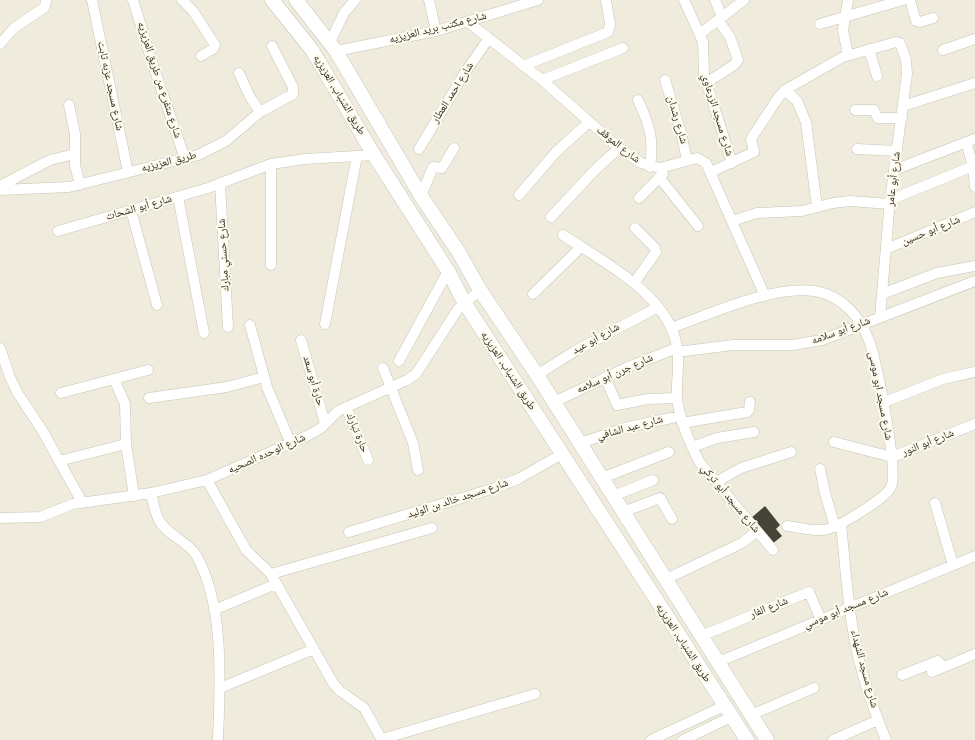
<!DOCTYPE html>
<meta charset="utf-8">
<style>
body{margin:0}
canvas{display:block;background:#f0ecdd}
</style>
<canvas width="975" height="740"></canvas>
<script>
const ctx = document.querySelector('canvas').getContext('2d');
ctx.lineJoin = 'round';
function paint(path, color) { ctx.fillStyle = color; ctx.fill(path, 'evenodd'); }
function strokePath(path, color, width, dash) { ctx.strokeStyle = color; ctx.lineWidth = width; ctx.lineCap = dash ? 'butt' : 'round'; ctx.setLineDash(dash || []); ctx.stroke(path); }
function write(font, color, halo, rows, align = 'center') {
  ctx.font = font + ' "Nunito Sans","Noto Naskh Arabic",sans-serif'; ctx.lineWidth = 4; ctx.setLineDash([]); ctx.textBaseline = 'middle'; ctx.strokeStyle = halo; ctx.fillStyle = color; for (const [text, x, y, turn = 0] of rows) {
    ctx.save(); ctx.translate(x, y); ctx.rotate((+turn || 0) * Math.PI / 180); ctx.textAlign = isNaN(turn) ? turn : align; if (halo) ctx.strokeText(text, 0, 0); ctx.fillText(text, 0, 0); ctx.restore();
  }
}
paint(new Path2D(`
 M765,506L780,525L776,529L782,536L771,545L750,519Z`), '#464337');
const street = new Path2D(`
 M92,0L128,172
 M133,0L154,68L185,159
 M182,0L193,11L215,45L213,49L201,56
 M429,0L436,31
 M684,0L703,42L704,75L732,163
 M715,0L722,17
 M848,0L843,30L848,55
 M910,0L916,21L920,22L933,18
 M468,22L542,80L619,148L641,163L660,168L697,158L706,163L765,296
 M820,24L903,0
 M701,33L744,0
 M330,42L344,13L355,0
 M0,44L14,28L45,7L46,0
 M869,49L877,76
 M943,50L975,39
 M336,51L436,31L538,0
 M523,66L608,32L610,24L606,0
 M239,73L250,97L260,112
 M542,80L623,48
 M665,80L681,133L687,160
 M706,83L734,65L738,60L730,37L718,20
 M785,90L797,101L806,122L817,207
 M638,100C650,126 654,139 650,167
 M69,105L75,134V165L80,185
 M903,106L975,83
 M855,110H874L876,115L878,118H902
 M966,142L973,166L975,187
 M419,149L464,74L489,38
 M857,149L897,151
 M271,164V265
 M894,170L975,139
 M711,172L754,152L751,139L778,98L785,90L843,57L896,42L900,43L906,60L907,74L890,200L880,317
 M659,177L698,226
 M220,183L228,327
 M0,186L50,160L75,154
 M0,190L69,187L198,155L226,141L260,112L293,94V87L272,46
 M519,195L556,152L589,122
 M421,196L433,167L442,168L454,148
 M178,197L204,333
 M639,198L663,174
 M890,200L973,166
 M131,210L157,305
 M551,217L595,170L619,148
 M732,221L757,213L802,211L833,203L850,201L890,204
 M58,231L208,188L271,164L305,159L374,155
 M563,235C603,262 670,295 677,348C680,364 676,381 677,397C679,420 689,442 700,463L773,550
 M886,249L975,212
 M634,283L656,252L655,248L635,228
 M533,294L581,247
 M882,294L937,273L975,266
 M325,324L357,156
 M250,325L267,387L291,444
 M671,328C710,314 773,285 814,291C833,294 849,306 860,322C866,331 870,343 873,353C878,373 899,473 891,487C885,499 836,529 823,530C811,531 798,527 787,526
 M301,340L325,423
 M0,348L10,377L17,392L42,430L82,502
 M677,352L733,345H792L822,340L975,281
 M399,361L448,271
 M383,368L413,443L418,470
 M537,375L575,351L658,307
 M605,377L617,405L648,399L677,398
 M114,379L125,404L126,444L134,496
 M61,393L148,370
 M149,398L227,387L264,377
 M554,402L628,367L677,348
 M882,403L943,379L975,372
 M346,407L368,460
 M682,423L747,412L749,410L750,402
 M834,442L892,457L975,424
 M580,443L628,427L681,416
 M692,447L717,438L754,432
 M59,461L126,444
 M820,469L825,493L835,527
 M602,478L669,452
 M207,480L246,550L271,574L333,683L340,691L364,708L382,740
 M716,482L741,468L791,452
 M151,493C153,503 155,514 160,522C169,536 187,541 196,555C225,605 220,684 218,740
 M613,496L653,480
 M935,503L953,565
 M623,512L660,498L672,519
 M0,518L40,517L73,504L151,493L207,480L309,435L321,428L338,411L407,380L416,374L458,309L480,290
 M841,524C845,561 847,599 854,636C860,672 872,706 886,740
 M349,532L495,488L518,479L562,454
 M271,574L432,528
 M666,579L742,543L757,531
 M214,610L276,584
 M701,636L809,592L821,620
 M718,662L975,556
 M932,672L975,654
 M902,675L938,661L943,667
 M220,688L314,649
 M751,715L814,688
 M382,739L535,694
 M651,740L724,706
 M683,740L731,717
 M833,740L878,720`);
const secondary = new Path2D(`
 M272,0L312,50L374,155L448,271L464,302L747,740
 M296,0L336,51L421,196L458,251L480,290L537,375L767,740`);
strokePath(street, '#c7c4b5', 11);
strokePath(secondary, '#c7c4b5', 15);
strokePath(street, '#fff', 10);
strokePath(secondary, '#fff', 14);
write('11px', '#2e2c27', '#fefaeb', [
 ["شارع مكتب بريد العزيزيه",438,28,-14],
 ["شارع متفرع من طريق العزيزيه",159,80,72],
 ["شارع مسجد عزبه ثابت",110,86,78],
 ["شارع احمد العطار",453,93,-58],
 ["طريق الشنباب, العزيزيه",339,95,59],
 ["شارع مسجد الزرعاوي",717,115,73],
 ["شارع رشدان",677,120,74],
 ["شارع الموقف",618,145,38],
 ["طريق العزيزيه",169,162,-14],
 ["شارع أبو عامر",894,179,-83],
 ["شارع أبو الشحات",139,208,-16],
 ["شارع أبو حسين",931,231,-22],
 ["شارع حسني مبارك",224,255,-93],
 ["شارع أبو سلامه",841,331,-20],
 ["شارع أبو عيد",596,339,-29],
 ["طريق الشنباب, العزيزيه",508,371,57],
 ["شارع جرن أبو سلامه",615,374,-24],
 ["حارة أبو سعد",313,381,74],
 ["شارع مسجد ابو موسى",880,396,79],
 ["شارع عبد الشافي",630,428,-15],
 ["حارة تبارك",357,433,68],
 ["شارع أبو النور",928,443,-22],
 ["شارع الوحده الصحيه",267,454,-24],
 ["شارع مسجد خالد بن الوليد",458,499,-18],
 ["شارع مسجد أبو تركي",730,499,50],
 ["شارع الفار",769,608,-22],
 ["شارع مسجد أبو موسي",846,609,-22],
 ["طريق الشنباب, العزيزيه",683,643,57],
 ["شارع مسجد الشهداء",864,669,75]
]);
</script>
